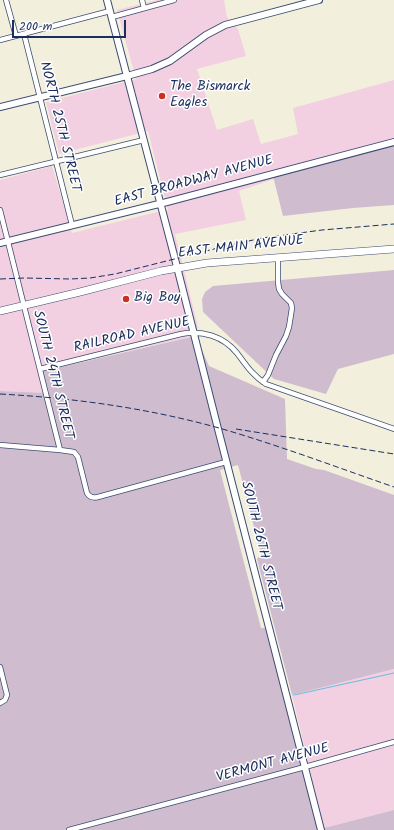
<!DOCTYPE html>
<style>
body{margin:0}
#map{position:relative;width:394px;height:830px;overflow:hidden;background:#f3efdd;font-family:Kalam,sans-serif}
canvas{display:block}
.scale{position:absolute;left:12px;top:20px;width:114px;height:18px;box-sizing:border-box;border:2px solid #1b2f5e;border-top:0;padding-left:5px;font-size:12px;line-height:14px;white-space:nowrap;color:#1b2f5e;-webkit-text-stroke:3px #fff;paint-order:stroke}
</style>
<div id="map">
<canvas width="394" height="830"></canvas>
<div class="scale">200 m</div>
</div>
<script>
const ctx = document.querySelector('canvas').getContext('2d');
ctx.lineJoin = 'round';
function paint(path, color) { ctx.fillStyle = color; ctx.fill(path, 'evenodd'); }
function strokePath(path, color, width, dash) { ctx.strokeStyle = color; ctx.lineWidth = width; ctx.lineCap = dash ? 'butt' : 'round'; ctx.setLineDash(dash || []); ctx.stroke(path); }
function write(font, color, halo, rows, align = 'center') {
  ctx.font = font + ' Kalam,sans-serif'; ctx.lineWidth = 3; ctx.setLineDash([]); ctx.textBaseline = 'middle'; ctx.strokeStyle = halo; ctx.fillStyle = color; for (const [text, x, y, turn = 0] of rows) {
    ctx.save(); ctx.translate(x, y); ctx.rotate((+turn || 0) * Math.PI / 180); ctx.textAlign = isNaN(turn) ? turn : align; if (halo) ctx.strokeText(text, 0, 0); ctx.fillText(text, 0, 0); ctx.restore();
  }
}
paint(new Path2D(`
 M157,0H224L227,17L238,29L246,56L197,69L217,130L253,119L261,144L298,134L293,108L394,80V139L273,172L274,179L239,191L246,220L175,234L198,327L196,336L44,370L49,393L0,391V180L52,166L72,233L153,213L168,210L148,131L59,154L46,102L136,79L117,10Z
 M394,669V810L324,828L292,695Z`), '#f2cfe1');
paint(new Path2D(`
 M394,139V205L353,208L283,216L272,172Z
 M394,270V354L338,369L326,394L274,379L203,312L202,299L205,292L213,286Z
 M196,336L209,366L285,399L287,459L316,469L324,470L394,495V669L292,695L257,559L261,554L238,465L220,470L261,628H266L320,830H0V391L49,393L43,371Z
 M394,810V830H325L324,828Z`), '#cfbdcf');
strokePath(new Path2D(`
 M294,695L394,673`), '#67bde4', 1);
const street = new Path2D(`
 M6,0L16,36
 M142,0L144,8
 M112,17L174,0
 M24,34L72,225
 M0,40L110,11
 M0,175L144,140
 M0,210L60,450
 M40,369L181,334C202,330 223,336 237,353C246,365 253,376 266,384L394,429
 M263,382L268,375L276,355L286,336L289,327L292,308L291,303L282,294L279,289L278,282V257
 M0,445L60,450L74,452L78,457L87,493C90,498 94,498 98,497L226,462
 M0,667L7,695L5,700L0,703
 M69,830L305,767L394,742`);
const secondary = new Path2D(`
 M107,0L175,259L217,425L321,830
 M0,107L127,76L152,69L170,61L206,35L225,25L319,0
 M0,243L167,202L394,142`);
const primary = new Path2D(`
 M0,311L80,292L161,271L207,263L394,249`);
strokePath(street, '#3b4c71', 6);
strokePath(secondary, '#3b4c71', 8);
strokePath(primary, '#3b4c71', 8);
strokePath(street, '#fff', 4.5);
strokePath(secondary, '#fff', 6);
strokePath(primary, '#fff', 7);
strokePath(new Path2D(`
 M0,279L25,278L70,279L90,278L115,274L218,248L262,238L322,230L394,224
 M0,394C74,398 147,408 219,428C278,445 336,467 394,487
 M236,429L394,454`), '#1b2f5e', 1, [6, 3]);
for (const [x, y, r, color] of [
 [162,96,4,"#c8321e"],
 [126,299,4,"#c8321e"]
]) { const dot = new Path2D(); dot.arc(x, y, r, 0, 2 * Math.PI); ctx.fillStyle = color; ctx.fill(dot); strokePath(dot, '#fff', 1.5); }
write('14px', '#1b2f5e', '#fff', [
 ["The Bismarck",170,88],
 ["Eagles",170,104],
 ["Big Boy",134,299]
], 'left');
write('14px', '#1b2f5e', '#fff', [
 ["NORTH 25TH STREET",59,127,76],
 ["EAST BROADWAY AVENUE",194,182,-15],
 ["EAST MAIN AVENUE",241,248,-6],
 ["RAILROAD AVENUE",132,336,-13],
 ["SOUTH 24TH STREET",52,375,76],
 ["SOUTH 26TH STREET",260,546,76],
 ["VERMONT AVENUE",273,764,-15]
]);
</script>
